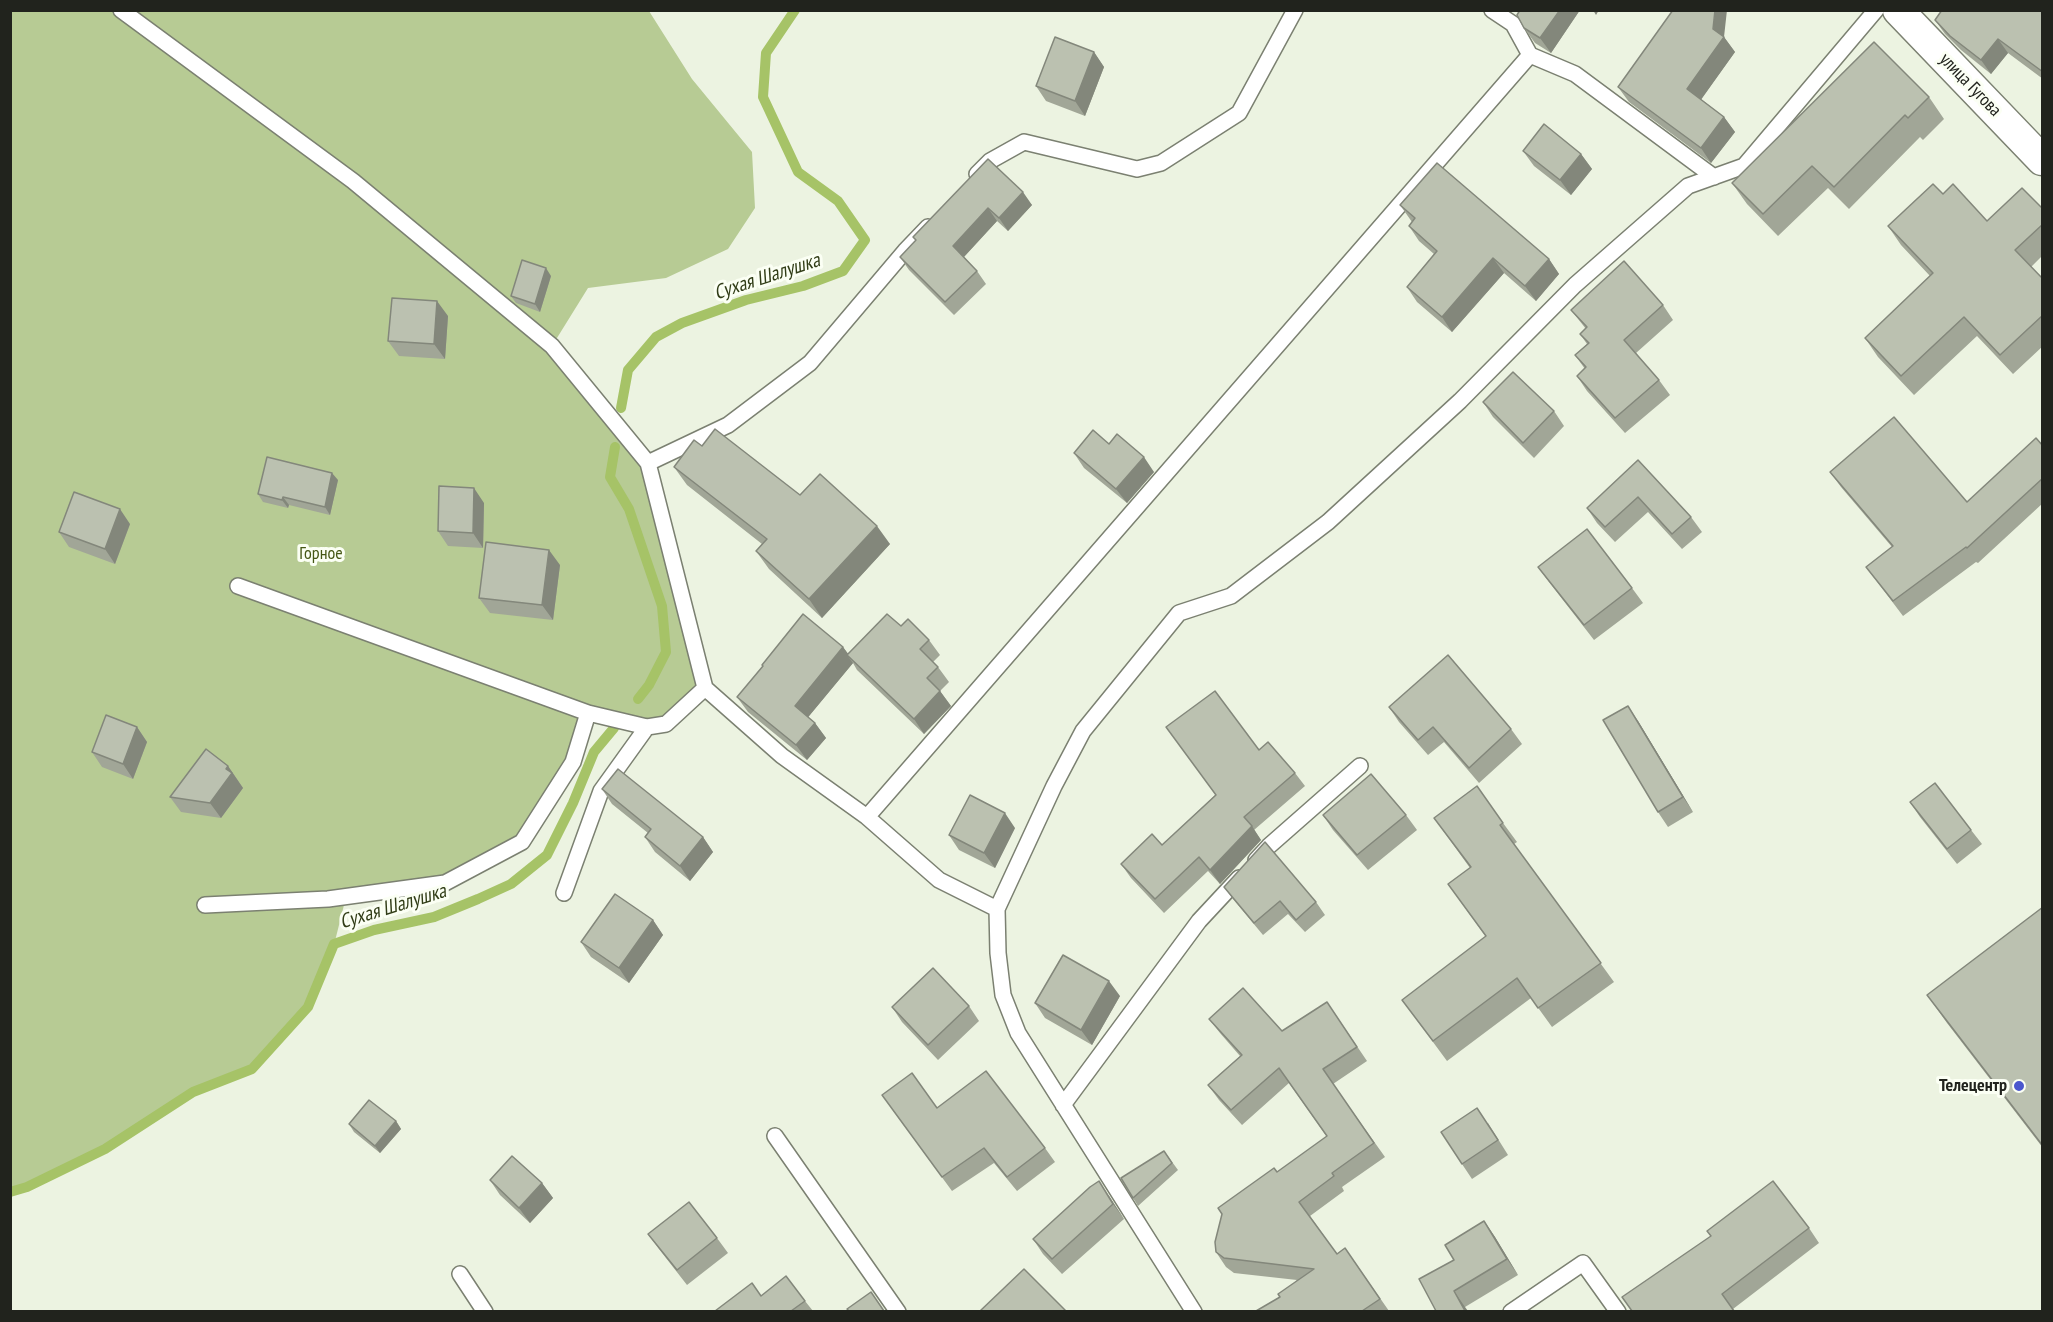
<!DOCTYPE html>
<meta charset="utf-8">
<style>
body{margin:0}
#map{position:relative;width:2053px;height:1322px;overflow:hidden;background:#ecf3e1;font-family:"PT Sans Narrow",sans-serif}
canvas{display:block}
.frame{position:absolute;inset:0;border:12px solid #21231d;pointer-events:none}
</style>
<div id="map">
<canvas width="2053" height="1322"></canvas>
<div class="frame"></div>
</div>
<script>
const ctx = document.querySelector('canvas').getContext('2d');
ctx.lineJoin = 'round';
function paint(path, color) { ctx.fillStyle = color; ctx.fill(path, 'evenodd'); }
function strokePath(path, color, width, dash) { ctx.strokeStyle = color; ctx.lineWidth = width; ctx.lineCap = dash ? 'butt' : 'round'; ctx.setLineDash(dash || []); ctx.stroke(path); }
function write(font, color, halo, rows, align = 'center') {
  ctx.font = font + ' "PT Sans Narrow",sans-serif'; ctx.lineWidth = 6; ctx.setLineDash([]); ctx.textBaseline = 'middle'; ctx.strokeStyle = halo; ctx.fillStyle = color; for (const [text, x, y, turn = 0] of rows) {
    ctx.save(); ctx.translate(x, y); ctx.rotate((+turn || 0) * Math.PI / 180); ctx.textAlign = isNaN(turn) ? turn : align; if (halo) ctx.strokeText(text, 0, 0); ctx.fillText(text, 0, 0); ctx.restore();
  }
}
paint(new Path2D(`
 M11,11H649L692,79L752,152L755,208L728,249L666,278L588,288L552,346L648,463L705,688L666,724L588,714L573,762L522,842L445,883L346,897L334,945L308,1007L252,1069L193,1092L105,1149L27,1187L11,1192Z`), '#b7cb94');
strokePath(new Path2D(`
 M621,408L628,370L656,337L682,323L746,300L803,286L843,271L865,240L838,201L798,172L763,97L766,53L795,10
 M615,447L610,477L629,509L662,606L666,652L649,685L638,699
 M10,1192L27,1187L105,1149L193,1092L252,1069L308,1007L334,944L374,930L434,917L478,899L511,884L547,855L573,803L594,752L614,728`), '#a6c367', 10);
const lane = new Path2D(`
 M121,10L353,181L552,346L648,463L705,688L782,756L867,817L939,880L997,909
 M1492,10L1513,24L1530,55L1575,74L1714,177
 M977,174L990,161L1024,142L1137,169L1161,163L1239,113L1295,10
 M648,463L728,425L810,363L905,251L928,227
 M238,586L588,713
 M867,817L1530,55
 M1256,860L1269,846L1360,766
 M564,893L601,791L647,727
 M205,905L328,899L445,883L522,842L573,762L588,713L647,727L666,724L705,688
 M1063,1105L1199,921L1239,878
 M775,1136L898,1312
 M460,1274L485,1312
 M1194,1312L1018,1033L1003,995L998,953L997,909L1054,786L1083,731L1179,613L1231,596L1328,522L1460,401L1575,285L1688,186L1744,166L1876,10
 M1511,1312L1583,1263L1618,1312`);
const street = new Path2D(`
 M1898,10L2042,160`);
strokePath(lane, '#7b8071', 18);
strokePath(street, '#7b8071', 33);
strokePath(lane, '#fff', 15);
strokePath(street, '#fff', 30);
paint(new Path2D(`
 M1520,10H1580L1551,53L1535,43L1524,28Z
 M2043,10V79L2008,53L1991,74L1961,50L1945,34L1935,20Z
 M1724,37L1735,52L1701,99L1724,117L1735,132L1711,163L1629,102L1618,87Z
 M1094,52L1104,67L1085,116L1046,101L1036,86Z
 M1929,97L1944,119L1923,140L1920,137L1849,209L1828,188L1778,236L1747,204L1732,183Z
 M1523,151L1581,154L1592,169L1571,195L1534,166Z
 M988,159L1032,205L1008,231L997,221L964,257L977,271L986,284L954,315L909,270L900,257L916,241L913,237Z
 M1943,194L1987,221L2043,209V255L2031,267L2043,279V346L2013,374L1977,336L1914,395L1878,357L1865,338L1930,276L1901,245L1888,226Z
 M1400,205L1549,259L1559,274L1536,301L1504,273L1452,332L1417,302L1407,287L1434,254L1419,241L1409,226L1412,222Z
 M551,276L540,312L516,303L511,296Z
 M1663,305L1673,320L1636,353L1659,380L1670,395L1625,433L1587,391L1577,376L1585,369L1575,355L1587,344L1580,334L1586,329L1571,310Z
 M448,316L445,359L399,356L388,341Z
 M1483,402L1554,411L1564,426L1534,458L1493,417Z
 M1109,444L1154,472L1127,503L1084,468L1074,453Z
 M702,446L890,544L822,618L769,569L756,551L762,544L687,485L674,467Z
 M2043,446V503L1978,563L1976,562L1903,616L1866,567L1892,547L1841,487L1830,472L1967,502Z
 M1638,460L1691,517L1702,532L1682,549L1648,512L1615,542L1597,523L1587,508Z
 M338,480L330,515L289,505L288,508L263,502L258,494Z
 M484,503L483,548L448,546L438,531Z
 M130,524L115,564L69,547L59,532Z
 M560,565L553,620L490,613L479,598Z
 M1538,567L1632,588L1643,603L1594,640L1549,582Z
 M901,626L929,640L940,655L933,662L938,667L949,682L940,691L951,706L924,734L857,670L853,663L808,717L815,723L826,738L807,760L748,712L737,697L763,667L762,665L843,647L848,654Z
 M1389,707L1511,729L1522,744L1479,783L1444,742L1428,755L1399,722Z
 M1638,721L1693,812L1668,827L1658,812Z
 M137,727L147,742L133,779L102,767L92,752Z
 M1259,750L1295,773L1305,786L1254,830L1261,840L1220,884L1208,871L1164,913L1131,878L1121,864L1162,845L1215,795Z
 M228,766L243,788L221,818L181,812L170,797Z
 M602,789L703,837L713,852L690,881L655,852L645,837L648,833L612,804Z
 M1910,802L1971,830L1982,844L1957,864L1920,817Z
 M1323,815H1406L1417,830L1368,870L1333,830Z
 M1434,818L1503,823L1517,842L1514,844L1614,982L1552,1027L1531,998L1447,1061L1402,1000L1486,937L1448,884L1470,868Z
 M1015,828L995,868L959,850L949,835Z
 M1224,887L1316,902L1325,915L1305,932L1288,914L1263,935L1233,899Z
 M2043,907V1148L1947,1023L1927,995Z
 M653,920L663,935L629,983L591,957L581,942Z
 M1120,996L1092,1045L1045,1018L1035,1003Z
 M1327,1002L1367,1061L1333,1084L1385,1157L1342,1187L1344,1191L1310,1216L1337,1254L1345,1248L1389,1311H1256L1280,1297L1297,1280L1234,1273L1226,1267L1216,1252L1277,1172L1327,1137L1289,1083L1242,1125L1219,1100L1208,1085L1240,1056L1220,1033L1209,1019L1282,1031Z
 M969,1006L979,1021L938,1060L902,1022L892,1007Z
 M892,1109L1045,1148L1055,1162L1017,1191L994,1163L952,1191Z
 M396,1121L401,1129L380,1153L354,1132L349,1124Z
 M1488,1123L1508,1155L1472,1179L1462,1164Z
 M1164,1151L1178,1170L1138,1206L1133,1198Z
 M490,1180L542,1183L553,1198L530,1223L500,1195Z
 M1109,1196L1124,1219L1062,1274L1043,1254L1033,1239Z
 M1484,1221L1495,1237L1518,1275L1465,1307L1436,1311L1454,1260Z
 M1809,1228L1819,1243L1733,1309L1632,1311Z
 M648,1234L717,1238L728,1253L687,1285L659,1249Z
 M761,1296L805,1301L813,1311H715Z`), '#a1a697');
paint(new Path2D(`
 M1560,10H1580L1551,53L1540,38Z
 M1593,10H1599L1596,15Z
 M1715,10H1727L1724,37L1735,52L1698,104L1687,89L1713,29Z
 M1998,39L2008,53L1991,74L1981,60Z
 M1094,52L1104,67L1085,116L1075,101Z
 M1724,117L1735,132L1711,163L1701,148Z
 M1581,154L1592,169L1571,195L1560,180Z
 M1023,192L1032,205L1008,231L999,218Z
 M988,208L997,221L962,259L953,246Z
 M1493,258L1504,273L1452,332L1442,317Z
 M1549,259L1559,274L1536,301L1525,286Z
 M546,268L551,276L540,312L535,304Z
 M437,301L448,316L445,359L434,344Z
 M1144,457L1154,472L1127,503L1116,489Z
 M332,473L338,480L330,515L325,507Z
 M474,488L484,503L483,548L473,533Z
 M283,497L289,505L288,508L282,500Z
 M120,509L130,524L115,564L105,549Z
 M877,526L890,544L822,618L809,599Z
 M549,550L560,565L553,620L542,605Z
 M843,647L852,659L847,655L853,663L805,721L795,706Z
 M940,691L951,706L924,734L914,719Z
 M1628,706L1638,721L1693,812L1683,797Z
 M815,723L826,738L807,760L796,745Z
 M137,727L147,742L133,779L123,764Z
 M228,766L243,788L221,818L210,803Z
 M1005,813L1015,828L995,868L984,853Z
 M1252,826L1261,840L1220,884L1210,870Z
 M703,837L713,852L690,881L680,866Z
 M653,920L663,935L629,983L619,968Z
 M1109,981L1120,996L1092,1045L1081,1030Z
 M396,1121L401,1129L380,1153L375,1146Z
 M1099,1181L1109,1196L1124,1219L1113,1204Z
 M542,1183L553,1198L530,1223L519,1208Z
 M1484,1221L1495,1237L1518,1275L1507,1259Z
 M1454,1291L1465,1307L1468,1311H1465Z`), '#83877b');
const building = new Path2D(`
 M1520,10H1560L1540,38L1524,28L1517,15Z
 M1673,10H1715L1713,29L1724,37L1687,89L1724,117L1701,148L1618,87Z
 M1942,10H2043V72L1998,39L1981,60L1950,36L1935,20Z
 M1055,37L1094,52L1075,101L1036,86Z
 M1874,42L1929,97L1908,118L1905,115L1834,187L1812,166L1763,214L1732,183Z
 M1544,124L1581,154L1560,180L1523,151Z
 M988,159L1023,192L999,218L988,208L953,246L977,271L945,302L900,257L916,240L913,237Z
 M1437,163L1549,259L1525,286L1493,258L1442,317L1407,287L1437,251L1409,226L1415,218L1400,205Z
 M1933,184L1943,194L1953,184L1987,221L2022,188L2043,209V224L2015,250L2043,279V315L2000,355L1964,317L1901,376L1865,338L1933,273L1888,226Z
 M522,260L546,268L535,304L511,296Z
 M1624,261L1663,305L1624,340L1659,380L1615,418L1577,376L1586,367L1575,355L1589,343L1580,334L1587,327L1571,310Z
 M392,298L437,301L434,344L388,341Z
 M1513,372L1554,411L1523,443L1483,402Z
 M1894,417L1967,502L2036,438L2043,446V478L1967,548L1966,547L1893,601L1866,567L1893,546L1830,472Z
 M715,429L800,495L820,474L877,526L809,599L756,551L767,539L674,467L694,440L702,446Z
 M1093,430L1109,444L1117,434L1144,457L1116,489L1074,453Z
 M267,457L332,473L325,507L283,497L282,500L258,494Z
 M1638,460L1691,517L1672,534L1638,497L1605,527L1587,508Z
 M439,486L474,488L473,533L438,531Z
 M74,492L120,509L105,549L59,532Z
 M1587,529L1632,588L1584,625L1538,567Z
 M486,542L549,550L542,605L479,598Z
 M803,614L843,647L795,706L815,723L796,745L737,697L763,666L762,665Z
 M887,614L901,626L908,619L929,640L920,649L938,667L927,678L940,691L914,719L847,655Z
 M1448,655L1511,729L1469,768L1433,727L1418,740L1389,707Z
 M1215,691L1259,750L1268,742L1295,773L1244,817L1252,826L1210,870L1199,857L1155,899L1121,864L1152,834L1162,845L1216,795L1166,727Z
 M1628,706L1683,797L1658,812L1603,720Z
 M106,715L137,727L123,764L92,752Z
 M206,749L228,766L226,769L232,773L210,803L170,797Z
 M618,769L703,837L680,866L645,837L651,829L602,789Z
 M1371,774L1406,815L1357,855L1323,815Z
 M1935,783L1971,830L1947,849L1910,802Z
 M1477,786L1503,823L1500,825L1601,963L1538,1008L1517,978L1433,1041L1402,1000L1486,936L1448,884L1471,867L1434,818Z
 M970,795L1005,813L984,853L949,835Z
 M1265,842L1316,902L1296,920L1280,901L1254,923L1224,887Z
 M615,894L653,920L619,968L581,942Z
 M2043,907V1146L1927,995Z
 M1063,955L1109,981L1081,1030L1035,1003Z
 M933,968L969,1006L928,1045L892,1007Z
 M1243,988L1282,1031L1327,1002L1357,1047L1323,1069L1374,1143L1332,1173L1334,1176L1299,1202L1337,1254L1345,1248L1380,1299L1362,1311H1256L1280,1297L1278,1294L1314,1269L1224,1258L1216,1252L1215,1242L1222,1214L1218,1208L1274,1168L1277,1172L1327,1136L1279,1068L1231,1110L1208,1085L1242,1055L1209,1019Z
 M986,1071L1045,1148L1007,1177L984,1148L942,1177L882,1095L912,1073L937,1108Z
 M369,1100L396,1121L375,1146L349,1124Z
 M1477,1108L1498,1140L1462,1164L1441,1132Z
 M1164,1151L1172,1163L1133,1198L1121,1178Z
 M512,1156L542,1183L519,1208L490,1180Z
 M1099,1181L1113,1204L1052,1259L1033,1239L1090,1187Z
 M1773,1181L1809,1228L1722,1294L1734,1311H1632L1622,1297L1711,1236L1707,1231Z
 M689,1202L717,1238L677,1270L648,1234Z
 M1484,1221L1507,1259L1454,1291L1465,1311H1436L1419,1279L1454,1260L1445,1245Z
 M1024,1269L1066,1311H980Z
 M786,1276L805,1301L791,1311H715L752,1283L761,1296Z
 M871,1292L884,1311H849L847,1309Z`);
paint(building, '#bbc1b0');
strokePath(building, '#83877b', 1.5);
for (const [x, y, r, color] of [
 [2019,1086,6,"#4b57cd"]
]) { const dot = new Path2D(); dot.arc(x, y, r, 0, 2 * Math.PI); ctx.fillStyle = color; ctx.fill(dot); strokePath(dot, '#fbfff4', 2); }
write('18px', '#21231d', '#fbfff4', [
 ["улица Гугова",1970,85,46]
]);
write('18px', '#455715', '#fbfff4', [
 ["Горное",321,554]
]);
write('bold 18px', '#21231d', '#fbfff4', [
 ["Телецентр",2007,1086]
], 'right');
write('italic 20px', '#313d17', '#fbfff4', [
 ["Сухая Шалушка",767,277,-18],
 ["Сухая Шалушка",393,907,-17]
]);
</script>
